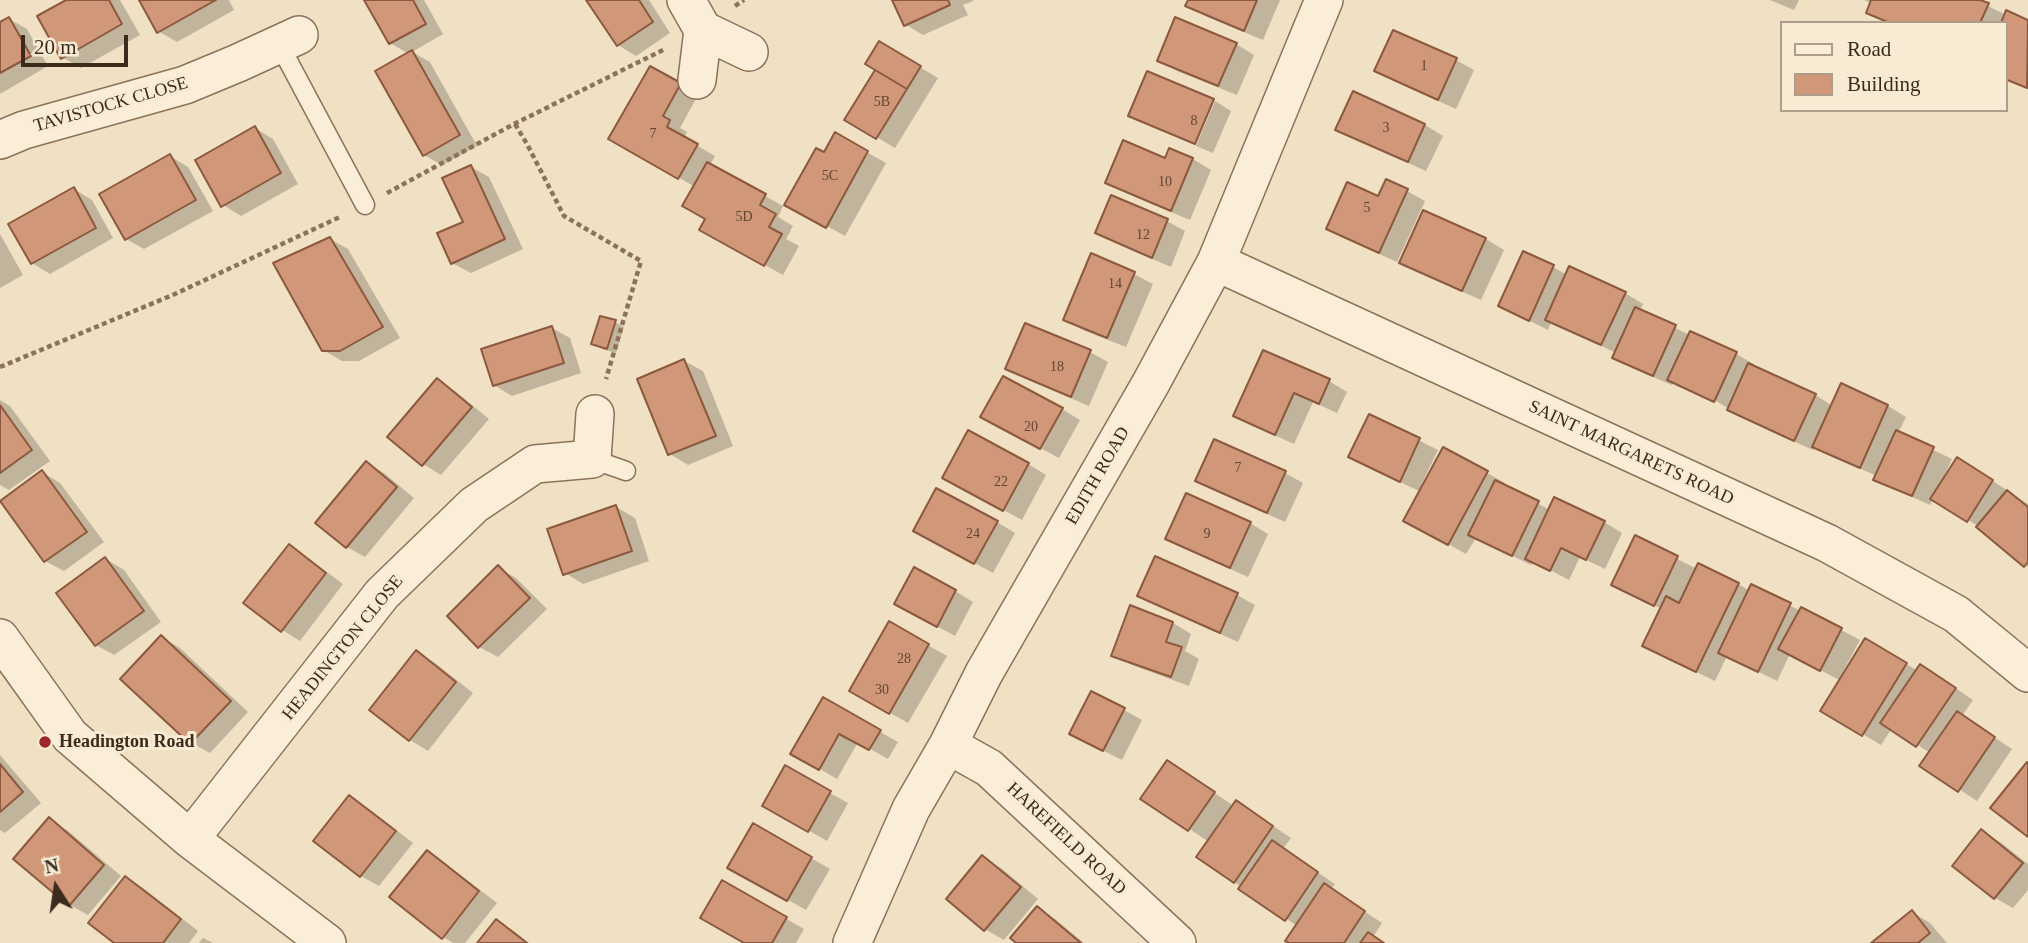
<!DOCTYPE html>
<style>
body{margin:0}
#map{position:relative;width:2028px;height:943px;overflow:hidden;background:#f0e1c4;font-family:Georgia,serif}
canvas{display:block}
.legend{position:absolute;left:1780px;top:21px;width:228px;height:91px;box-sizing:border-box;background:#f7ebd4;border:2px solid #ac9e8b;margin:0;padding:9px 12px;list-style:none;font-size:21px;color:#3b2b1e}
.legend li{display:flex;align-items:center;gap:14px;height:35px}
.legend b{width:35px;border:2px solid #ac9e8b}
.north{position:absolute;left:21px;top:852px;width:70px;height:70px;-webkit-text-stroke:5px #f7ebd4;paint-order:stroke;rotate:348deg;font-size:19px;font-weight:700;line-height:28px;text-align:center;color:#3b2b1e}
.north::after{content:'';display:block;margin:auto;width:24px;height:32px;background:#3b2b1e;clip-path:polygon(50% 0,100% 100%,50% 72%,0 100%)}
.scale{position:absolute;left:21px;top:35px;width:107px;height:32px;box-sizing:border-box;border:4px solid #3b2b1e;border-top:0;padding-left:9px;font-size:21px;line-height:24px;white-space:nowrap;color:#3b2b1e;-webkit-text-stroke:5px #f7ebd4;paint-order:stroke}
</style>
<div id="map">
<canvas width="2028" height="943"></canvas>
<ul class="legend">
<li><b style="height:9px;background:#faeed8"></b>Road</li>
<li><b style="height:19px;background:#d09878"></b>Building</li>
</ul>
<div class="north">N</div>
<div class="scale">20 m</div>
</div>
<script>
const ctx = document.querySelector('canvas').getContext('2d');
ctx.lineJoin = 'round';
function paint(path, color) { ctx.fillStyle = color; ctx.fill(path, 'evenodd'); }
function strokePath(path, color, width, dash) { ctx.strokeStyle = color; ctx.lineWidth = width; ctx.lineCap = dash ? 'butt' : 'round'; ctx.setLineDash(dash || []); ctx.stroke(path); }
function write(font, color, halo, rows, align = 'center') {
  ctx.font = font + ' Georgia,serif'; ctx.lineWidth = 6; ctx.setLineDash([]); ctx.textBaseline = 'middle'; ctx.strokeStyle = halo; ctx.fillStyle = color; for (const [text, x, y, turn = 0] of rows) {
    ctx.save(); ctx.translate(x, y); ctx.rotate((+turn || 0) * Math.PI / 180); ctx.textAlign = isNaN(turn) ? turn : align; if (halo) ctx.strokeText(text, 0, 0); ctx.fillText(text, 0, 0); ctx.restore();
  }
}
paint(new Path2D(`
 M69,0H120L140,35L81,68L62,57Z
 M141,0H229L234,10L177,42L158,31Z
 M366,0H424L443,34L412,52L430,62L477,146L442,165L424,155L409,54L390,43Z
 M588,0H649L670,33L636,56L618,45Z
 M894,0H973V1L963,5L968,15L923,35L905,24Z
 M1190,0H1280L1263,40L1205,16L1187,5Z
 M1770,0H1799L1794,10Z
 M1864,0H1976L2006,15L2007,12L2028,21V89L2005,80V23H1887L1868,12L1871,3Z
 M9,19L27,29L48,66L0,94V24Z
 M879,43L938,78L895,148L846,119L877,69Z
 M1236,44L1254,55L1237,95L1177,71L1159,60Z
 M1456,60L1474,70L1456,109L1394,81L1376,71Z
 M651,68L698,95L680,128L687,132L684,138L715,156L710,165L783,206L778,217L793,226L786,239L799,246L783,275L701,230L707,219L695,187L611,138Z
 M1354,93L1425,125L1443,136L1426,171L1356,140L1338,129Z
 M1212,100L1193,144L1148,125L1130,115Z
 M1215,101L1231,111L1213,153L1196,146Z
 M255,128L273,139L298,184L241,216L223,205Z
 M836,135L886,163L845,236L787,204L825,155Z
 M1170,150L1193,159L1211,170L1190,220L1126,193L1108,183L1166,160Z
 M170,156L188,167L213,211L144,249L126,239Z
 M471,167L489,177L523,249L471,273L452,263L465,223Z
 M74,189L92,200L113,238L50,274L32,263Z
 M1407,191L1425,201L1397,262L1346,239L1328,228L1379,198Z
 M1112,197L1167,221L1185,231L1171,267L1115,243L1097,232Z
 M1424,212L1486,239L1504,250L1481,300L1420,273L1402,262Z
 M0,234L23,275L0,288Z
 M330,239L348,249L400,338L359,361H342L323,350Z
 M1092,256L1134,274L1153,284L1126,347L1083,330L1065,320Z
 M1553,267L1567,275L1625,293L1643,304L1640,311L1690,335L1736,354L1754,364L1753,367L1815,395L1833,406L1842,385L1888,406L1906,417L1898,433L1952,459L1944,476L1946,477L1976,470L2028,504V567L1978,526L1933,499L1930,505L1894,489L1875,479L1877,476L1833,457L1815,446L1813,450L1747,420L1708,396L1706,399L1673,382L1672,385L1632,368L1614,357L1616,353L1551,322L1548,330L1500,306Z
 M615,322L624,327L616,353L602,349L593,344Z
 M552,328L570,338L581,373L512,396L494,385Z
 M1090,352L1108,362L1089,406L1026,379L1008,368Z
 M1264,352L1329,381L1347,392L1337,413L1313,402L1294,444L1254,426L1235,416Z
 M684,361L703,371L733,446L688,465L670,454Z
 M437,380L455,391L489,419L441,475L423,464Z
 M0,400L10,406L50,461L9,490L0,485Z
 M1062,409L1080,420L1059,458L1001,427Z
 M1370,416L1438,450L1421,485L1424,486L1444,449L1505,483L1504,486L1550,510L1604,522L1622,533L1605,569L1580,557L1569,580L1533,561L1531,565L1476,538L1466,554L1405,520L1421,492L1369,467Z
 M366,463L384,473L414,498L365,557L347,547L317,522Z
 M1028,464L1046,475L1022,520L963,488Z
 M42,472L60,483L104,542L64,571L45,561Z
 M1285,473L1303,483L1285,522L1215,491L1197,481Z
 M616,507L635,518L649,561L583,584L565,573Z
 M997,522L1015,533L993,573L934,541Z
 M1250,523L1268,534L1248,577L1186,549L1168,539Z
 M1636,538L1697,569L1738,584L1750,591L1752,587L1801,611L1802,609L1860,640L1840,677L1843,678L1866,640L1918,671L1939,677L1973,700L1962,716L2012,749L1977,801L1922,765L1930,753L1892,728L1881,745L1823,710L1841,681L1790,654L1777,681L1727,656L1715,681L1663,656L1662,609L1631,595Z
 M289,546L307,557L343,584L300,641L282,630Z
 M106,559L124,570L161,622L114,655L96,645Z
 M498,568L516,578L547,609L498,657L479,647L449,616Z
 M955,591L973,602L955,636L914,614Z
 M1237,595L1255,605L1238,642L1158,606L1139,596Z
 M1131,608L1173,623L1191,634L1185,651L1199,659L1189,686L1132,665L1114,655Z
 M890,624L947,656L908,723L851,691Z
 M161,637L180,648L248,712L210,753L191,743L123,678Z
 M417,653L435,663L473,693L428,751L410,740L372,710Z
 M824,700L898,742L888,759L858,742L837,779L793,753Z
 M1124,710L1142,720L1122,760L1090,744Z
 M0,755L41,803L5,833L0,830Z
 M1168,762L1234,806L1254,813L1291,838L1283,849L1335,884L1331,889L1382,923L1373,937L1383,943H1292L1297,926L1199,857L1209,842L1143,798Z
 M785,768L848,803L827,841L764,805Z
 M350,797L368,808L413,843L379,886L361,876Z
 M49,820L67,830L121,876L88,915L70,905Z
 M753,825L830,869L806,910L729,867Z
 M1981,831L2000,842L2028,864V890L2013,908L1995,898L1954,866Z
 M427,852L445,863L497,903L465,943H453L443,937Z
 M982,857L1001,868L1038,899L1004,940L985,929Z
 M125,878L143,888L198,931L189,943H117Z
 M723,882L804,929L796,943H747Z
 M1037,908L1055,919L1084,943H1019Z
 M1912,912L1930,923L1947,943H1873Z
 M496,921L514,931L529,943H479Z
 M203,938L213,943H199Z`), '#0003');
const building = new Path2D(`
 M66,0H109L122,24L61,59L37,16Z
 M139,0H216L157,33Z
 M364,0H413L426,24L389,44Z
 M586,0H639L653,22L617,46Z
 M892,0H948L950,5L904,26Z
 M1188,0H1257L1244,31L1185,6Z
 M1871,0H1980L1989,3L1980,23H1890L1866,13Z
 M2006,10L2028,20L2027,88L2005,79V23H2001Z
 M9,17L31,56L0,73V22Z
 M1175,17L1237,43L1218,86L1157,61Z
 M1393,30L1457,58L1438,100L1374,71Z
 M879,41L921,66L907,89L865,64Z
 M412,50L460,135L423,156L375,71Z
 M650,66L681,83L663,116L670,120L667,127L698,144L678,179L608,139Z
 M875,70L907,89L876,139L844,120Z
 M1147,71L1214,99L1195,144L1128,116Z
 M1353,91L1425,124L1408,162L1335,130Z
 M255,126L281,173L221,207L195,160Z
 M835,132L868,151L826,228L784,205L816,148L824,152Z
 M1123,140L1165,158L1169,148L1193,158L1171,211L1105,183Z
 M170,154L196,200L125,240L99,194Z
 M707,162L766,194L760,205L776,214L769,227L782,234L764,266L699,230L705,219L682,206Z
 M471,165L505,239L451,264L437,233L463,222L442,178Z
 M1386,179L1408,189L1379,253L1326,229L1347,182L1378,196Z
 M74,187L96,228L31,264L8,224Z
 M1111,195L1168,219L1152,258L1095,233Z
 M1423,210L1486,238L1462,291L1399,263Z
 M330,237L383,327L340,351H322L273,263Z
 M1523,251L1554,265L1529,321L1498,306Z
 M1091,253L1135,272L1107,338L1063,320Z
 M1569,266L1626,292L1601,345L1545,320Z
 M1635,307L1676,325L1653,376L1612,358Z
 M600,316L616,320L607,349L591,344Z
 M1025,323L1091,350L1071,397L1005,369Z
 M552,326L564,363L493,386L481,349Z
 M1690,331L1737,352L1714,402L1667,380Z
 M1263,350L1330,379L1319,404L1294,393L1275,435L1233,416Z
 M684,359L716,436L668,455L637,379Z
 M1748,363L1816,394L1794,441L1727,410Z
 M1003,376L1063,408L1040,449L980,417Z
 M437,378L472,407L422,466L387,437Z
 M1841,383L1888,405L1860,468L1812,447Z
 M0,405L32,450L0,473Z
 M1369,414L1420,438L1400,482L1348,457Z
 M968,430L1029,463L1003,511L942,478Z
 M1896,430L1934,447L1912,496L1873,480Z
 M1214,439L1286,471L1267,513L1195,481Z
 M1443,447L1488,471L1448,545L1403,521Z
 M1957,457L1993,480L1967,522L1930,499Z
 M366,461L397,487L346,548L315,523Z
 M42,470L87,532L44,562L0,501Z
 M1495,480L1539,501L1512,556L1468,535Z
 M936,488L998,521L974,564L913,531Z
 M2007,490L2028,507V562L2024,567L1976,527Z
 M1186,493L1251,522L1230,568L1165,539Z
 M1554,497L1605,521L1586,560L1561,548L1550,571L1525,559Z
 M616,505L632,551L563,575L547,529Z
 M1635,535L1678,556L1654,606L1611,585Z
 M289,544L326,573L281,632L243,603Z
 M1155,556L1238,593L1220,633L1137,596Z
 M105,557L144,611L95,646L56,593Z
 M1698,563L1739,583L1696,672L1642,646L1666,596L1679,603Z
 M498,565L530,598L478,648L447,616Z
 M914,567L956,590L937,627L894,604Z
 M1751,584L1791,603L1758,672L1718,653Z
 M1130,605L1173,622L1166,642L1182,647L1171,677L1111,656Z
 M1801,607L1842,628L1820,671L1778,649Z
 M889,621L929,644L889,714L849,691Z
 M161,635L231,701L190,744L120,679Z
 M1865,638L1907,663L1862,736L1820,711Z
 M416,650L456,682L409,741L369,710Z
 M1920,664L1956,688L1916,747L1880,723Z
 M1091,691L1125,708L1103,751L1069,734Z
 M823,697L881,730L869,750L839,734L819,770L790,754Z
 M1957,711L1995,737L1958,792L1919,766Z
 M1167,760L1215,792L1188,831L1140,799Z
 M2027,762L2028,763V837L1990,808Z
 M0,764L23,792L0,812Z
 M785,765L831,791L808,832L762,806Z
 M349,795L396,831L360,877L313,841Z
 M1236,800L1273,826L1234,883L1196,857Z
 M49,817L104,865L69,906L13,859Z
 M753,823L812,857L787,901L727,868Z
 M1981,829L2023,863L1994,899L1952,866Z
 M1272,840L1318,872L1285,921L1238,889Z
 M427,850L479,891L442,939L389,897Z
 M982,855L1021,887L984,931L946,899Z
 M125,876L181,919L163,943H114L88,923Z
 M722,880L787,917L772,943H744L700,918Z
 M1324,883L1365,911L1344,943H1289L1285,941Z
 M1037,906L1081,943H1016L1010,938Z
 M1912,910L1930,933L1918,943H1871Z
 M496,919L527,943H477Z
 M1368,932L1384,943H1360Z`);
paint(building, '#d09878');
strokePath(building, '#8c593e', 2);
const service = new Path2D(`
 M279,44L365,205
 M592,459L626,471`);
const minor = new Path2D(`
 M686,0L703,30L749,52
 M697,80L703,30
 M0,140L24,130L185,85L238,63L299,35
 M1216,262L1827,543L1956,614L2028,673
 M0,638L70,736L190,839L327,943
 M948,745L989,768L1177,943
 M190,839L382,594L474,505L535,464L592,459L595,414
 M852,943L911,809L948,745L984,673L1151,383L1216,262L1324,0`);
strokePath(service, '#8c7259', 21);
strokePath(minor, '#8c7259', 40);
strokePath(new Path2D(`
 M735,6L744,0
 M515,124L527,144L564,216L641,261L606,379
 M387,193L514,124L665,49
 M0,367L175,294L342,216`), '#8c7259', 4.5, [5, 3.5]);
strokePath(service, '#faeed8', 18);
strokePath(minor, '#faeed8', 37);
for (const [x, y, r, color] of [
 [45,742,7,"#9e262d"]
]) { const dot = new Path2D(); dot.arc(x, y, r, 0, 2 * Math.PI); ctx.fillStyle = color; ctx.fill(dot); strokePath(dot, '#f7ebd4', 2.5); }
write('14px', '#604634', null, [
 ["1",1424,66],
 ["5B",882,102],
 ["8",1194,121],
 ["3",1386,128],
 ["7",653,134],
 ["5C",830,176],
 ["10",1165,182],
 ["5",1367,208],
 ["5D",744,217],
 ["12",1143,235],
 ["14",1115,284],
 ["18",1057,367],
 ["20",1031,427],
 ["7",1238,468],
 ["22",1001,482],
 ["24",973,534],
 ["9",1207,534],
 ["28",904,659],
 ["30",882,690]
]);
write('18px', '#3b2b1e', '#f7ebd4', [
 ["TAVISTOCK CLOSE",111,105,-16],
 ["SAINT MARGARETS ROAD",1631,453,25],
 ["EDITH ROAD",1098,476,-60],
 ["HEADINGTON CLOSE",343,648,-51],
 ["HAREFIELD ROAD",1066,839,43]
]);
write('bold 18px', '#3b2b1e', '#f7ebd4', [
 ["Headington Road",59,742]
], 'left');
</script>
